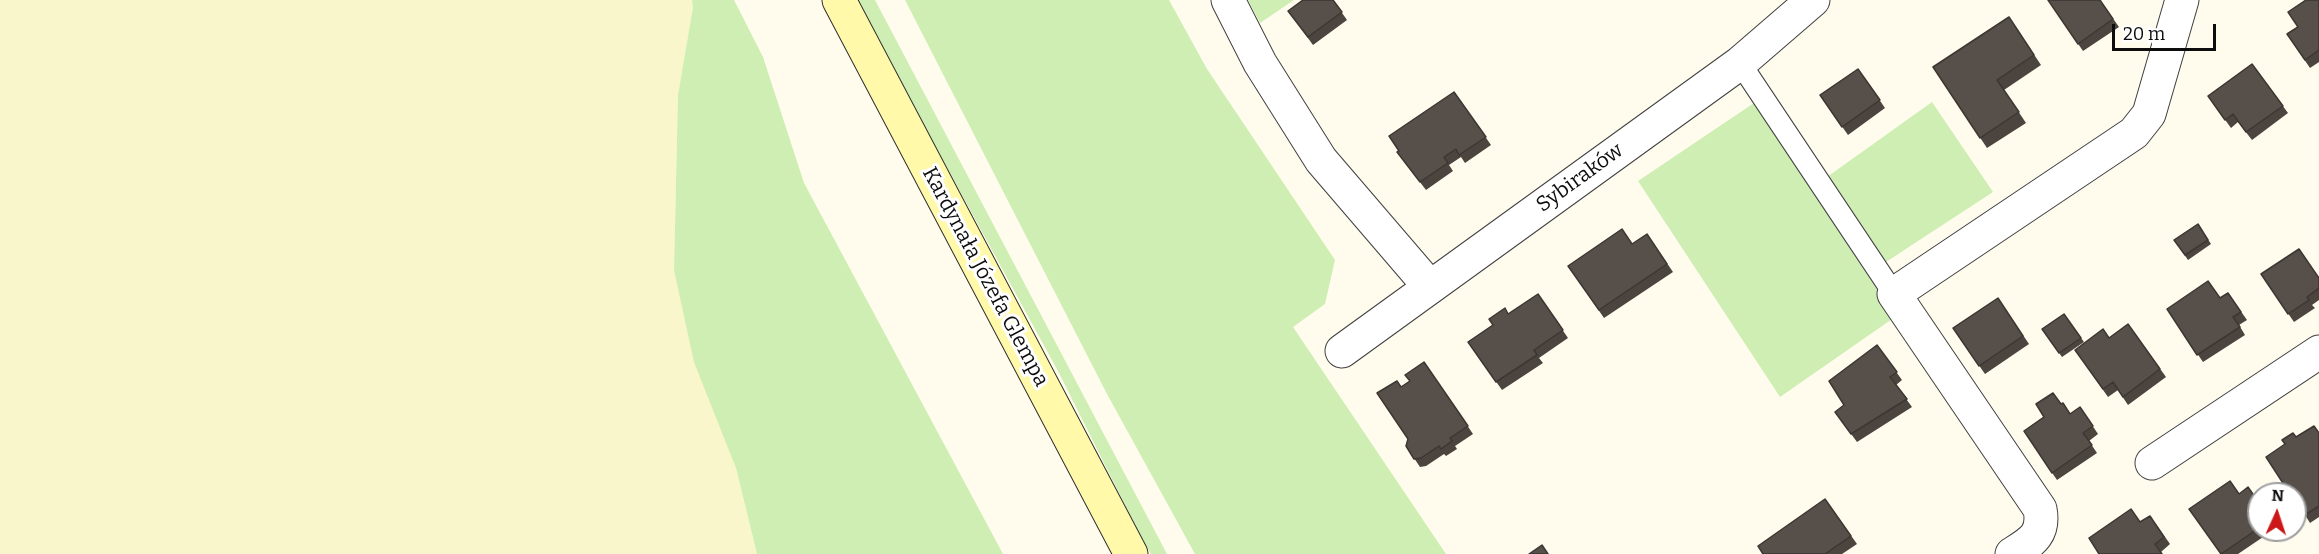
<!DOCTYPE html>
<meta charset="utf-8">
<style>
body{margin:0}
#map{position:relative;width:2319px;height:554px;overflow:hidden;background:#fffcee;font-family:Bitter,serif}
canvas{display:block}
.north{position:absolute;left:2247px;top:482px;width:60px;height:60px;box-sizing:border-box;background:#fff;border:2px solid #9e9e9e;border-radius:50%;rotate:3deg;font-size:16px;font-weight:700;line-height:24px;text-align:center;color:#0d0d0d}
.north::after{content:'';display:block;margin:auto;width:21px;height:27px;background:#cd1618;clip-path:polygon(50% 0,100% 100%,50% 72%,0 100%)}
.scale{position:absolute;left:2112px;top:24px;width:104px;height:27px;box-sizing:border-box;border:3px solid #0d0d0d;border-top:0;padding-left:8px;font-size:18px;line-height:21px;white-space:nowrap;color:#0d0d0d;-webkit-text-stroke:4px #fff;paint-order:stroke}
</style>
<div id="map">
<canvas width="2319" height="554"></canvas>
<div class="north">N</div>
<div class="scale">20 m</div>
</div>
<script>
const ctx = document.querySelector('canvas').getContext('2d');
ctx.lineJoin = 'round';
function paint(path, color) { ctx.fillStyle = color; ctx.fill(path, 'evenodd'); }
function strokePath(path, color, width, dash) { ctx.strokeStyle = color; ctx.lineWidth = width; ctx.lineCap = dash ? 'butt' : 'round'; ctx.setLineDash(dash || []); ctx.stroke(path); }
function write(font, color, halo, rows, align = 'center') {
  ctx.font = font + ' Bitter,serif'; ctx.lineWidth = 6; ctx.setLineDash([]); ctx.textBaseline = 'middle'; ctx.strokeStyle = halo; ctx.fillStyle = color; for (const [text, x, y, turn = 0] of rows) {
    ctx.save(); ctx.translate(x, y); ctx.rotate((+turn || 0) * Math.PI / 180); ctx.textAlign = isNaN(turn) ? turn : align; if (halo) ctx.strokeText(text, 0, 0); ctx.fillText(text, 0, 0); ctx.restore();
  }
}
paint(new Path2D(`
 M0,0H692L693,7L678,95L674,270L736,468L757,554H0Z`), '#f8f6ca');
paint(new Path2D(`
 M692,0H734L763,57L804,183L1003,554H757L736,468L694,362L674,270L678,95L693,7Z
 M858,0H875L1167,554H1151L1141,537L1059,373L921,120Z
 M905,0H1169L1207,69L1335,260L1325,304L1293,327L1446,554H1195L1107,394Z
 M1248,0H1294L1260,23Z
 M1932,102L1993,192L1886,262L1827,177Z
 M1754,103L1895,317L1780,397L1638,181Z`), '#cfeeb3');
const lane = new Path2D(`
 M1740,63L1894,294`);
const street = new Path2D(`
 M1228,0L1260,63L1321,160L1430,287
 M1342,351L1740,63L1813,0
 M2152,463L2319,352
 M2012,554C2031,542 2045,535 2040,509L1894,294L2134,133L2149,114L2182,0`);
const secondary = new Path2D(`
 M839,0L1131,554`);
strokePath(lane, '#404040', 23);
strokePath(street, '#404040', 35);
strokePath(secondary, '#2f2f2f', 35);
strokePath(lane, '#fff', 21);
strokePath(street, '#fff', 33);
strokePath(secondary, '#fff9a9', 33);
paint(new Path2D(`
 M1333,0L1347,20L1313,45L1288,11Z
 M2048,0H2100L2119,27L2083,51Z
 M2319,0V62L2310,68L2287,34L2298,27Z
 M2009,17L2041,65L2004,90L2026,123L1987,148L1933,67Z
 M2252,64L2288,113L2252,140L2238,122L2231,128L2208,96Z
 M1858,69L1885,108L1848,135L1820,95Z
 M1454,92L1491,145L1465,163L1461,157L1449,165L1453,171L1426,190L1397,152Z
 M2198,224L2211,244L2188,260L2174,240Z
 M1647,234L1673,272L1604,318L1568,266L1632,244Z
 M2261,274L2319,278V300L2312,305L2315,308L2294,322Z
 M2228,293L2247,320L2239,325L2245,335L2203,362L2167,309L2220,298Z
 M1538,294L1568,338L1539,358L1543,363L1502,390L1468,342Z
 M1998,298L2029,344L1985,374L1953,328Z
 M2064,314L2084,342L2062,357L2042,329Z
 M2128,324L2166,377L2128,405L2118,390L2108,397L2075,350L2109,338Z
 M1877,345L1902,380L1896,385L1912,407L1857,442L1835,412L1844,405Z
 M1424,362L1473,434L1455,446L1457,449L1446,456L1444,454L1426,466L1420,467L1406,446L1408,439L1401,387L1410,381Z
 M2061,404L2070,414L2080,407L2098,434L2089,441L2097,453L2057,480L2024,431Z
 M2319,433V517L2310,523L2305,515L2285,444L2296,437Z
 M2239,494L2259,503V518L2256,520L2259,524V530H2263L2266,535L2238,554H2221Z
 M1825,499L1857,544L1842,554H1763Z
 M2140,522L2156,524L2170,544L2161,552Z`), '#4b443f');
const building = new Path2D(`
 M1303,0H1333L1342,12L1308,37L1288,11Z
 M2048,0H2100L2113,19L2078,44Z
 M2306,0H2319V50L2305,60L2287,34L2298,27L2288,12Z
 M2009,17L2034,55L1997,80L2019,112L1980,138L1933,67Z
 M2252,64L2283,106L2246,132L2233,114L2225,120L2208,96Z
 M1858,69L1880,100L1842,127L1820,95Z
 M1454,92L1486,137L1459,155L1456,149L1444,157L1448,163L1420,182L1397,152L1399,151L1389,136Z
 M2198,224L2208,240L2185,255L2174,240Z
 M1622,229L1632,244L1647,234L1667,264L1599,310L1568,266Z
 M2299,249L2319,278V288L2307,297L2309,300L2288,314L2261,274Z
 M2208,281L2220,298L2228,293L2241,312L2233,317L2240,327L2197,355L2167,309Z
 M1538,294L1563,330L1534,350L1537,355L1496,382L1468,342L1493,325L1489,319L1505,308L1508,314Z
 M1998,298L2023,336L1979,366L1953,328Z
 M2064,314L2081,338L2059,353L2042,329Z
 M2128,324L2160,369L2123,397L2113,382L2103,389L2075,350L2103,329L2109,338Z
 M1877,345L1897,372L1890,377L1907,399L1851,434L1835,412L1844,405L1829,381Z
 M1424,362L1468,426L1450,438L1452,441L1441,449L1439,446L1421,458L1414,459L1406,446L1408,439L1377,393L1397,381L1401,387L1410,381L1405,375Z
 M2053,393L2061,404L2063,403L2070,414L2080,407L2093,426L2083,433L2092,445L2052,473L2024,431L2044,417L2036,404Z
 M2314,426L2319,433V506L2305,515L2295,501V494H2290L2266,457L2285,444L2282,440L2293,433L2296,437Z
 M2230,481L2239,494L2248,487L2259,503V506L2251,512L2259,524V528L2221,554L2189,509Z
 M1825,499L1851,536L1825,554H1763L1758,546Z
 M2131,509L2140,522L2150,516L2164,537L2155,544L2162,554H2099L2089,538Z
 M1542,545L1548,554H1529Z`);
paint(building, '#574f49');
strokePath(building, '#3d3733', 1.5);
write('21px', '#0d0d0d', '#fff', [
 ["Sybiraków",1580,178,-36],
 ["Kardynała Józefa Glempa",985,277,62]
]);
</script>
